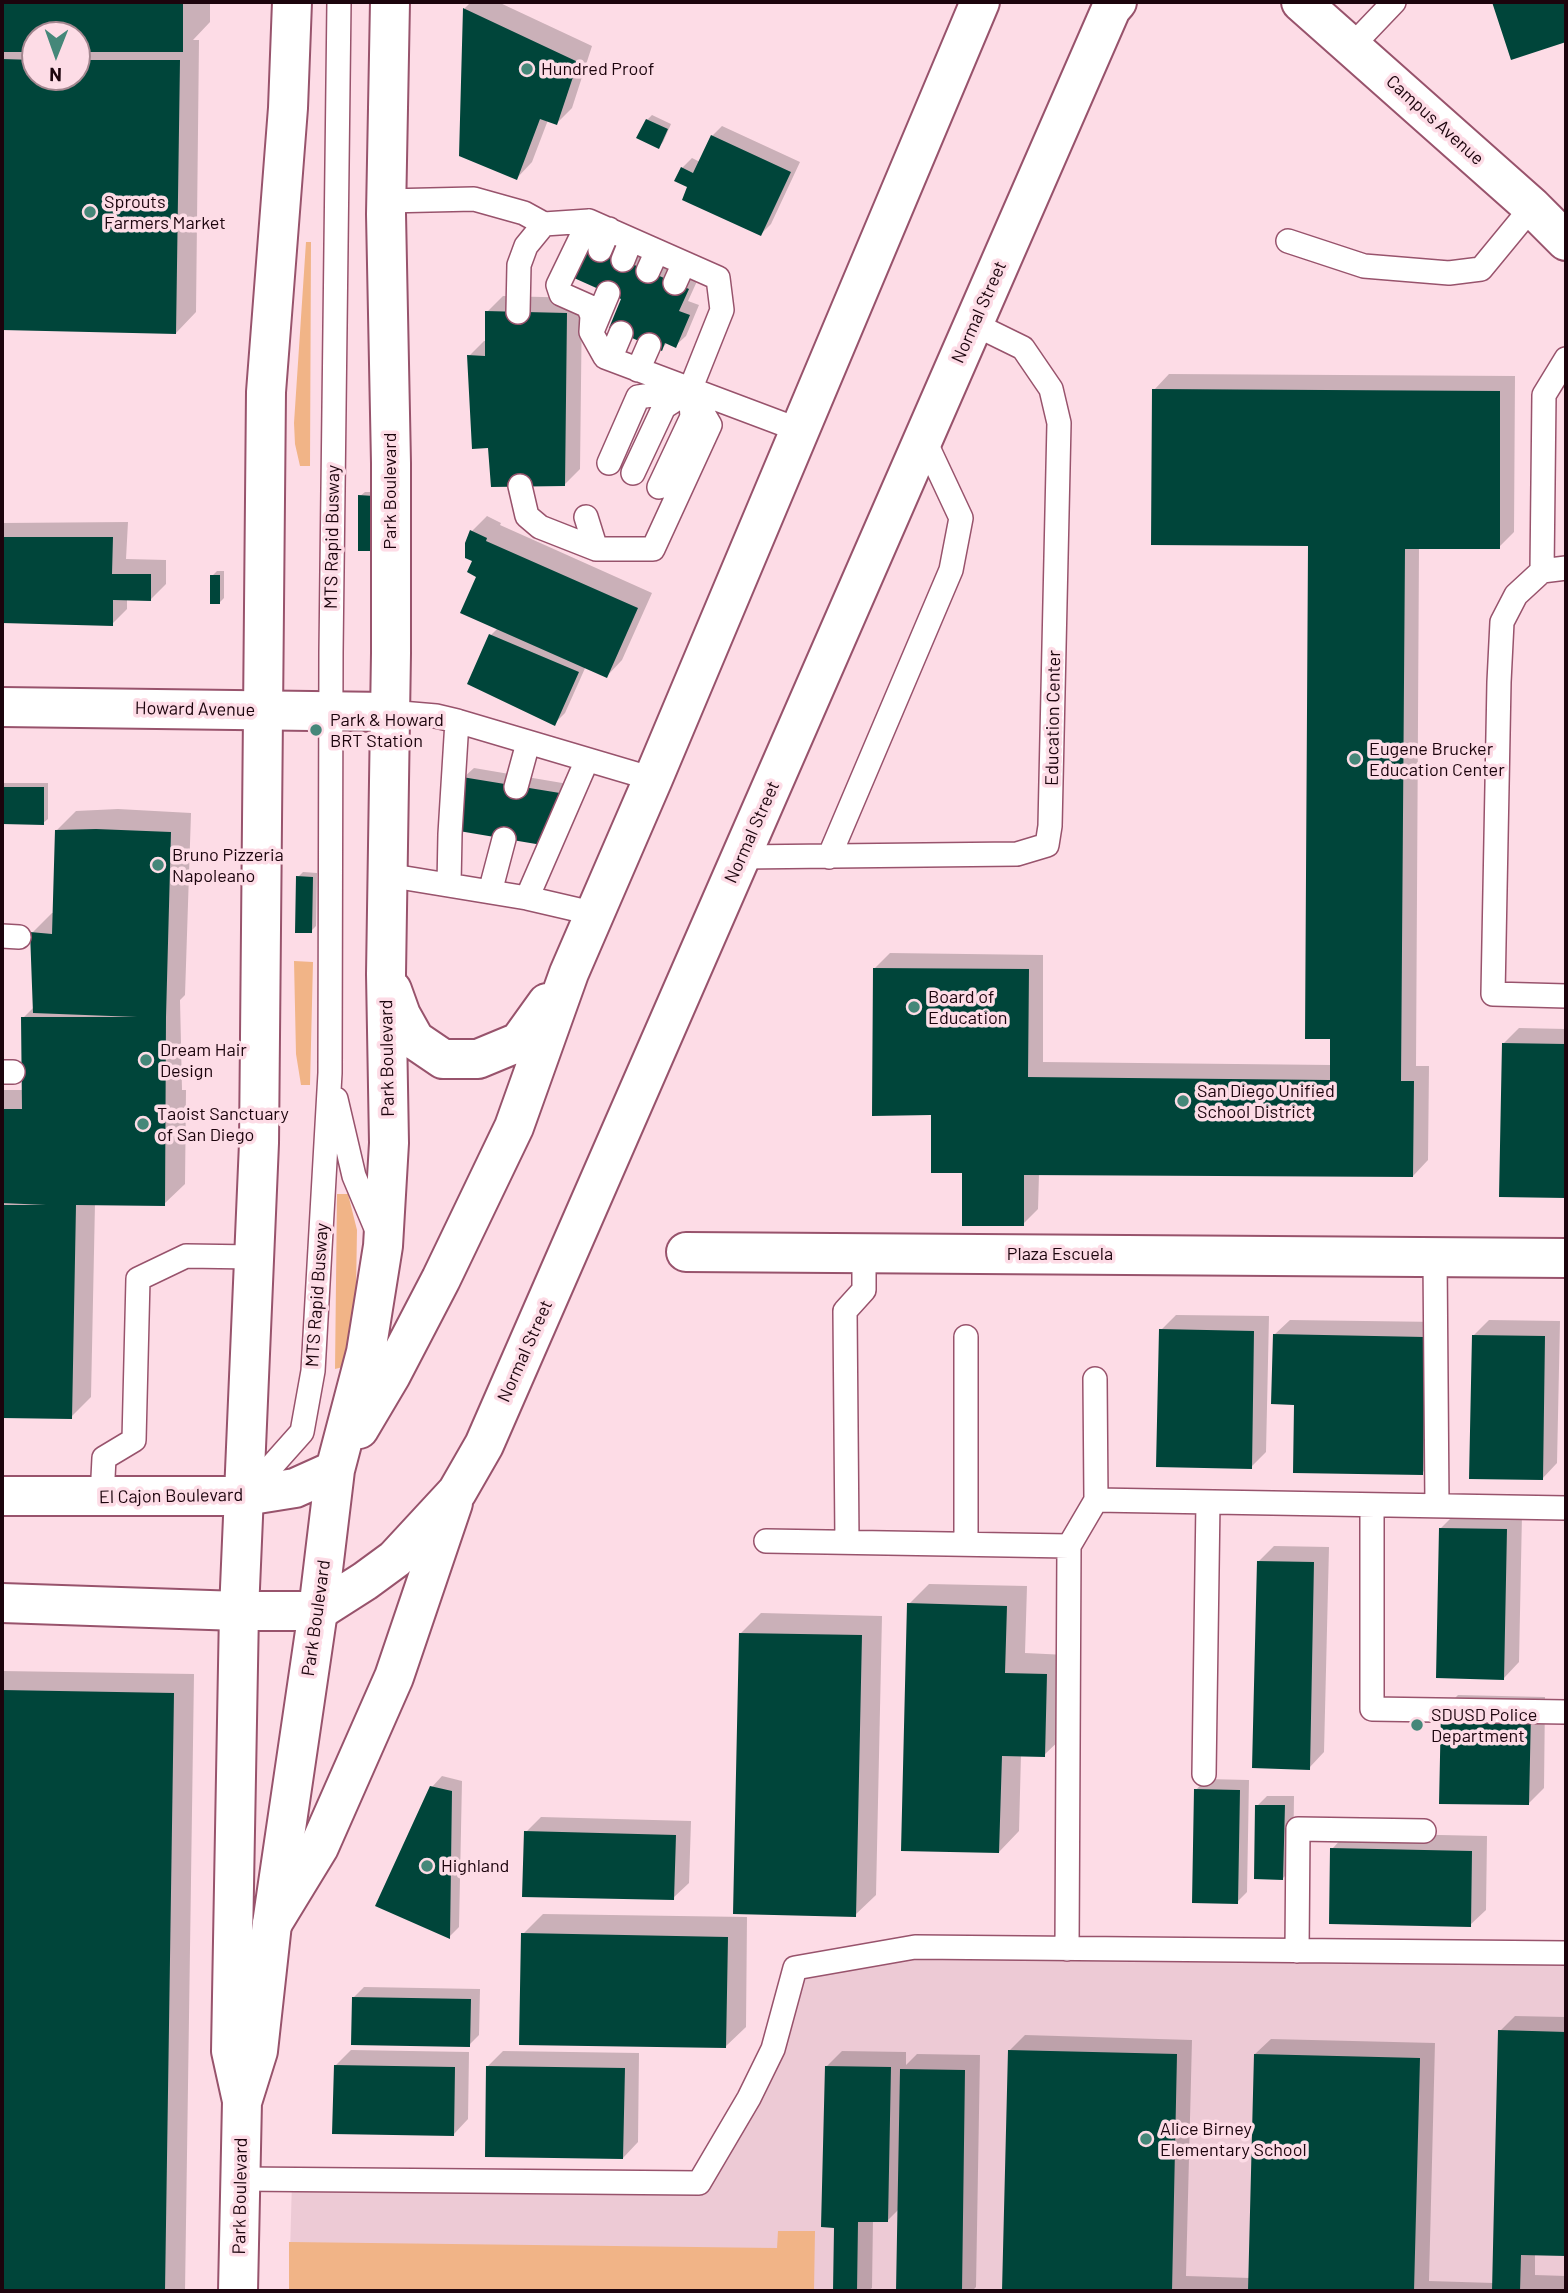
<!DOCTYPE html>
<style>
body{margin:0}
#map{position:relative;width:1568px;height:2293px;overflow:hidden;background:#fddce6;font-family:Barlow,sans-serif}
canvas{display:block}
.frame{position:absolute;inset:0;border:4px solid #1c040d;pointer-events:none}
.north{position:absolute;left:21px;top:21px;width:70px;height:70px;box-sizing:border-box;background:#fddce6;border:2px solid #a3868f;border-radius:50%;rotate:181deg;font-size:19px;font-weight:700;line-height:28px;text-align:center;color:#1c040d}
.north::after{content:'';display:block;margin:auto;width:24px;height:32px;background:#458779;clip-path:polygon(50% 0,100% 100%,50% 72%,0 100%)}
</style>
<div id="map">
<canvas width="1568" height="2293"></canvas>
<div class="frame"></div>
<div class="north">N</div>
</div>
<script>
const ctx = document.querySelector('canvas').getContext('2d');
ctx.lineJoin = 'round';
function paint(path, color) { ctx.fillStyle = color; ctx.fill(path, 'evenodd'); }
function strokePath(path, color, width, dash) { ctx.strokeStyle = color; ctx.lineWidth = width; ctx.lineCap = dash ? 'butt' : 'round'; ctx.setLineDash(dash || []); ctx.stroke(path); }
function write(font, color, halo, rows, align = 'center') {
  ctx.font = font + ' Barlow,sans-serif'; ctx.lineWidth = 7; ctx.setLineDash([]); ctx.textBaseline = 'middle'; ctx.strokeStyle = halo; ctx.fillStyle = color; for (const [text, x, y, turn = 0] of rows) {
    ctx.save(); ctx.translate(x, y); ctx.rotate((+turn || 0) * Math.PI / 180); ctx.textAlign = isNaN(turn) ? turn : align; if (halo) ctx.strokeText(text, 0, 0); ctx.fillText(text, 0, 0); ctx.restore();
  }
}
paint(new Path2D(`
 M915,1947L1566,1953V2291H289L292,2180L699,2183L749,2098L795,1968Z`), '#edcad5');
paint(new Path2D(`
 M306,242H311L310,466H300L295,444L294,423Z
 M294,961L313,962L310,1085H301L296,1054Z
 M337,1194H348L357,1230L355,1352L343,1367L335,1369Z
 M778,2231H815L814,2291H289V2242L777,2248Z`), '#f1b487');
paint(new Path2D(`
 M2,2H210V22L193,40H199L196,312L176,333L2,329ZM35,35H77V77H35Z
 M471,2H498L592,46L572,108L557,123L548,120L532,162L517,178L461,155L465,8Z
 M1495,2H1566V40L1512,58Z
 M652,115L671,124L663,142L659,147L647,120Z
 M722,126L800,162L771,224L761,234L690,187L682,168L692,158L700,162L712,136Z
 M600,236L698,279L688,301L699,305L686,336L675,346L668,342L661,349L624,298Z
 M503,296L582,298L580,469L565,484L469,356L484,341H487V312Z
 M1169,374L1515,376L1514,532L1499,547H1419L1416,1066H1429L1428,1160L1413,1176L1039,1174L1038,1209L1023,1224L964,1171L933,1114L874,969L890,953L1043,955V1062L1332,1065L1310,544L1154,390Z
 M365,492H378V545L360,496Z
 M487,516L501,523L500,525L652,593L622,660L607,676L586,666L565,713L555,723L491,635L498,628L474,561L472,531Z
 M128,522L126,559L166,560V584L151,599H127V609L112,624L2,621V523Z
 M217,571H224V598L219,603L212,576Z
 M474,768L574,785L552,833L463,778Z
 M2,783H48V819L43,823H2Z
 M118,809L191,813L185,995L180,1000L182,1090H186L185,1184L164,1204L95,1203L91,1397L71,1417L2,1416V1090H23V1018L35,1006L32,933L52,913H54L56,831L76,811Z
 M303,872L317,873L316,926L311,931L298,877Z
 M1519,1028L1566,1029V1197L1501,1196L1503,1044Z
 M1176,1315L1269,1316L1266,1452L1251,1467L1161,1330Z
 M1290,1320L1440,1322L1437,1458L1422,1473L1296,1403L1274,1335Z
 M1489,1320L1560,1321L1557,1463L1542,1479L1473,1336Z
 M1456,1513L1522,1514L1519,1662L1504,1678L1440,1529Z
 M1274,1546L1329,1547L1324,1752L1309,1768L1259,1561Z
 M929,1584L1027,1586L1025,1653L1067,1655L1065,1735L1044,1755L1021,1754L1019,1831L999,1852L909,1604Z
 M761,1613L882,1616L876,1895L855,1915L741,1633Z
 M2,1671L194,1674L185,2291H2Z
 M1458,1695L1545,1697L1544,1788L1529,1803L1442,1711Z
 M442,1776L462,1781L459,1927L449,1937L432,1787Z
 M1206,1779L1249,1780L1247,1892L1237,1902L1196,1790Z
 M1267,1796H1294L1293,1868L1283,1878L1257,1806Z
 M541,1817L691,1821L689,1883L673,1898L526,1832Z
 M1347,1833L1487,1836L1486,1910L1470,1925L1332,1849Z
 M543,1914L747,1917L746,2027L725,2047L523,1934Z
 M364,1987L480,1989L479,2035L469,2045L354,1997Z
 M1515,2016L1566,2017V2254H1535V2275L1566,2276V2291H1004L1009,2051L1025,2035L1192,2040L1186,2276L1250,2278L1255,2054L1271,2039L1435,2043L1429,2281L1494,2283L1500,2031Z
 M351,2050L469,2052L468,2119L453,2135L335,2066Z
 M503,2051L639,2053L638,2142L623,2158L488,2066Z
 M842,2051L906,2052V2065L917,2054L980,2055L976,2287L972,2291H898L899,2209L887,2221L873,2220L872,2288L868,2291H835L836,2226L826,2067Z`), '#0003');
paint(new Path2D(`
 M2,2H183V52H77V35H35V52H2Z
 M1492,2H1566V42L1511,60Z
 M463,8L578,62L557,125L540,119L517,180L459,156Z
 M2,59L35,60V77H77V60H180L176,334L2,330Z
 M646,119L668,129L659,149L636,138Z
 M711,135L791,172L761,236L682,200L687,187L674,181L681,167L693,173Z
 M589,245L689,289L679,311L690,315L676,348L665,343L662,351L609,328L621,299L574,278Z
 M485,311L567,313L565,486L491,487L488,448L472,449L467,355L485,356Z
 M1152,389L1500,391V549H1405L1401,1081H1414L1413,1177L1024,1175V1226H962V1173H931V1115L872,1116L873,968L1029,969L1028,1077L1330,1080V1039H1305L1308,546L1151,545Z
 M358,495L374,496V551H358Z
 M470,530L487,538L486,541L638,608L607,678L460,613L476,577L467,572L472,561L465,558V543Z
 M2,537H113L112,574H151V601L113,600V626L2,623Z
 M210,575H220V604H210Z
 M489,634L579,672L555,726L467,684Z
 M462,777L566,794L542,845L453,830Z
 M2,787H44V825L2,824Z
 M96,829L171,832L166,1017L165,1206L76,1205L72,1419L2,1418V1205H46L2,1203V1109H22L21,1017H137L33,1013L30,932L52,934L55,830Z
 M296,876L313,877L312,933H295Z
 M1502,1043L1566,1044V1198L1499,1197Z
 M1159,1329L1254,1331L1252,1469L1156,1467Z
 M1273,1334L1425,1337L1423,1475L1293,1473L1294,1405L1271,1404Z
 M1472,1335L1545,1336L1543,1480L1469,1479Z
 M1439,1528L1507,1529L1504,1680L1436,1678Z
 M1257,1561L1314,1562L1310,1770L1252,1768Z
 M907,1603L1007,1606L1005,1673L1047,1674L1045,1757L1002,1756L999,1853L901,1851Z
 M739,1633L862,1635L856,1917L733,1914Z
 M2,1690L174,1693L165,2291H2Z
 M1441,1710L1531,1712L1529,1805L1439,1804Z
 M430,1786L452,1791L450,1939L375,1906Z
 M1194,1789L1240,1790L1238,1904L1192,1903Z
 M1255,1805H1285L1283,1880L1254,1879Z
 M524,1831L676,1835L674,1900L522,1897Z
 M1330,1848L1472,1851L1471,1927L1329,1924Z
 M521,1933L728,1937L726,2048L519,2045Z
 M352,1997L471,1999L470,2047L351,2045Z
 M1498,2030L1566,2032V2256L1521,2255L1520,2291H1492Z
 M1008,2050L1177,2054L1172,2291H1002Z
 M1254,2054L1420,2058L1414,2291H1248Z
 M334,2065L455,2067L454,2136L332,2134Z
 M486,2066L625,2068L623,2159L485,2157Z
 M825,2066L891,2067L888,2222H858L857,2291H833L834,2228L821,2227Z
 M900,2069L965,2070L962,2291H896Z`), '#00453a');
const service = new Path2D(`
 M1351,47L1394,2
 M386,201L474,199L524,213L544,224L589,221L718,278L722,310L690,390L692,417L659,487
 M589,221L558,285L561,294L588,306L592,316L591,332L605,357L799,430
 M1288,241L1364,266L1449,273L1481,269L1532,207
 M600,250L609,229
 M623,260L631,240
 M648,271L657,251
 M675,283L684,263
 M518,312L519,265L526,246L544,224
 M593,329L608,293
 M610,359L621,333
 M1566,359L1544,395L1542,571L1566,568
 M638,370L649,345
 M609,463L638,397L687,390
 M633,473L664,407L687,392
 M520,486L527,516L540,527L596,549H653L710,425L693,396
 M586,517L596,549
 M1542,571L1516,595L1502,622L1499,682L1493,994L1566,996
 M389,712L436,716L457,721L653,779
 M516,787L528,743
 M741,857L1017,854L1047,845L1050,826L1059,423L1051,389L1023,348L974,324
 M829,857L951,570L961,518L924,439
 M387,875L527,898L596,914
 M449,885L450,834L457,721
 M490,892L504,839
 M527,898L587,760
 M2,936L19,937
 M2,1072H13
 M336,1099L354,1176L378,1233
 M1435,1256L1437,1506
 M1095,1379L1096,1500L1566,1508
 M245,1496L302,1432L313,1371L330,1073L331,652L339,2
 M102,1497L104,1458L134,1440L138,1279L186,1256L254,1257
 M1372,1505V1709L1566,1712
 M766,1541L1069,1546
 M847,1542L845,1311L864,1290V1254
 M966,1544V1337
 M1204,1774L1208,1502
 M1067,1949L1069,1546L1096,1500
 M1297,1951L1298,1829L1424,1831
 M240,2179L699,2183L749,2098L773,2049L795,1968L915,1947L1566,1953`);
const minor = new Path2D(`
 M686,1252L1566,1258`);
const tertiary = new Path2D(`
 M1301,2L1532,207L1566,241
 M2,707L389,712`);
const secondary = new Path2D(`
 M243,2099L258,2051L272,1924L318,1611
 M238,2291L242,2101L231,2051L239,1611`);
const primary = new Path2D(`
 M392,990L401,1015L415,1040L443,1059H478L519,1042L547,1003
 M359,1429L391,1375L441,1279L514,1127L569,973L653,779L980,2
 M2,1496H245L295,1488L335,1470
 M2,1603L239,1611H318
 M239,1611L259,1143L266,392L288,108L292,2
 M318,1611L365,1581L395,1559L457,1492L484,1445L1111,9L1117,2
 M318,1611L335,1470L366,1352L383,1246L389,1143L386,974L391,653V463L386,214L390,2
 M272,1924L319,1847L394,1677L453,1503`);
strokePath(service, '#98536c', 26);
strokePath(minor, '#98536c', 42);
strokePath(tertiary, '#98536c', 42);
strokePath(secondary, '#98536c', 42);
strokePath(primary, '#98536c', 42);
strokePath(service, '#fff', 23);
strokePath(minor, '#fff', 38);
strokePath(tertiary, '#fff', 38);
strokePath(secondary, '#fff', 38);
strokePath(primary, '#fff', 38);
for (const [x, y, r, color] of [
 [527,69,7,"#458779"],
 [90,212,7,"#458779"],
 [316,730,7,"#458779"],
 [1355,759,7,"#458779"],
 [158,865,7,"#458779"],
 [914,1007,7,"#458779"],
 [146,1060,7,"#458779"],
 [1183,1101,7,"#458779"],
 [143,1124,7,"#458779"],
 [1417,1725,7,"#458779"],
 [427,1866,7,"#458779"],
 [1146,2139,7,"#458779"]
]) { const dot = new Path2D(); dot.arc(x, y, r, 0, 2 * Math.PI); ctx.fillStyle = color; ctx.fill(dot); strokePath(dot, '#fddce6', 2.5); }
write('18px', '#1c040d', '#fddce6', [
 ["Hundred Proof",541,69],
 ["Sprouts",104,202],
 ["Farmers Market",104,223],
 ["Park & Howard",330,720],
 ["BRT Station",330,741],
 ["Eugene Brucker",1369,749],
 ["Education Center",1369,770],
 ["Bruno Pizzeria",172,855],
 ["Napoleano",172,876],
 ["Board of",928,997],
 ["Education",928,1018],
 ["Dream Hair",160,1050],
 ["Design",160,1071],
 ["San Diego Unified",1197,1091],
 ["School District",1197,1112],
 ["Taoist Sanctuary",157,1114],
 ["of San Diego",157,1135],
 ["SDUSD Police",1431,1715],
 ["Department",1431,1736],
 ["Highland",441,1866],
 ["Alice Birney",1160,2129],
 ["Elementary School",1160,2150]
], 'left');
write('18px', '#1c040d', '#fddce6', [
 ["Campus Avenue",1435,120,42],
 ["Normal Street",979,312,-66],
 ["Park Boulevard",390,491,-90],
 ["MTS Rapid Busway",332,537,-89],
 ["Howard Avenue",195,709,1],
 ["Education Center",1053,718,-89],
 ["Normal Street",752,832,-66],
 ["Park Boulevard",387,1058,-91],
 ["Plaza Escuela",1060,1254],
 ["MTS Rapid Busway",317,1295,-86],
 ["Normal Street",525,1351,-66],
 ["El Cajon Boulevard",171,1496,-1],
 ["Park Boulevard",316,1618,-82],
 ["Park Boulevard",240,2196,-89]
]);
</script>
